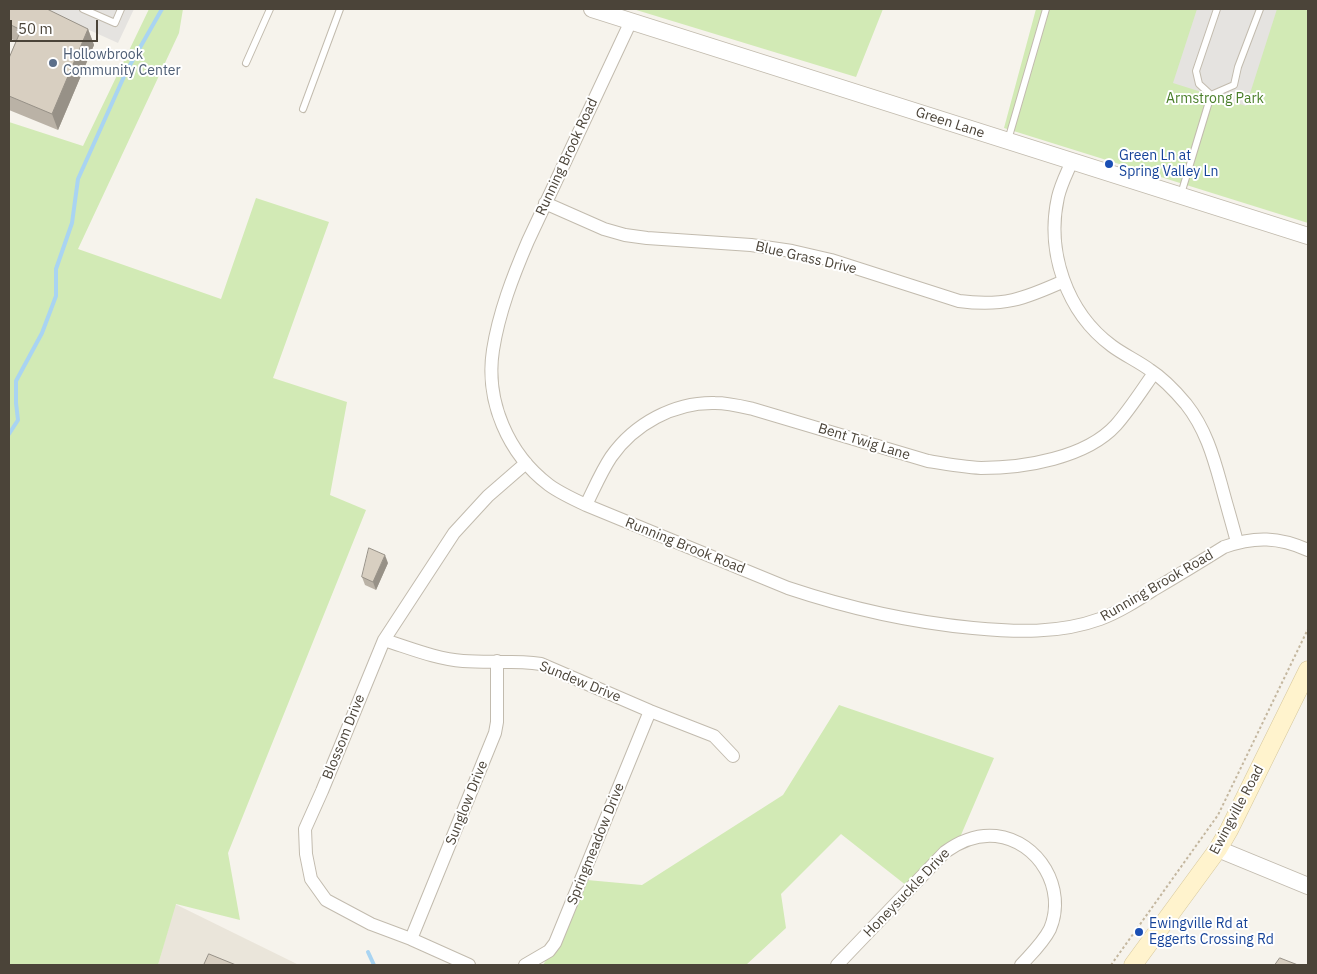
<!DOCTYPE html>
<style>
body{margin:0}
#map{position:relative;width:1317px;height:974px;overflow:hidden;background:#f6f3ec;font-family:"IBM Plex Sans",sans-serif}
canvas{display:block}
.frame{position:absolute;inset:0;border:10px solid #4b4439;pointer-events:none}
.scale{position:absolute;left:10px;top:20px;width:88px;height:22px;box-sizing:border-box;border:2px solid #4b4439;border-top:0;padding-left:6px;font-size:15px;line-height:18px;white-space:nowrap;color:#4b4439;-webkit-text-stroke:4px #fff;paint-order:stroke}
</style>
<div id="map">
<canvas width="1317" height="974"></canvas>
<div class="frame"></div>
<div class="scale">50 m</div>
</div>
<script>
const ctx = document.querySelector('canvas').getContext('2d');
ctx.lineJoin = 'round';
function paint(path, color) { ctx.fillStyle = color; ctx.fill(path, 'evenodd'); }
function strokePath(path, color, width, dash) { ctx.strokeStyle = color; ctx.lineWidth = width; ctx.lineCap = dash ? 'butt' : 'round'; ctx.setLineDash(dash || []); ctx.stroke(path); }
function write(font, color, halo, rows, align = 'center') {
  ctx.font = font + ' "IBM Plex Sans",sans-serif'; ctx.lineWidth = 4; ctx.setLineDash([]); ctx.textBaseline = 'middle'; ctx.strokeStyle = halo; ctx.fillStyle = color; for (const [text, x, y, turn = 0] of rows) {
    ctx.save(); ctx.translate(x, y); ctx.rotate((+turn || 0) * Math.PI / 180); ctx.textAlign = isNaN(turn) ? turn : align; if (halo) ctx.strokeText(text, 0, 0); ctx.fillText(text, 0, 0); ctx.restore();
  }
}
paint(new Path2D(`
 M175,904L299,965H158Z`), '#eae5da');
paint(new Path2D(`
 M149,9H183L179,33L78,249L221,299L256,198L329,222L273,378L347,402L330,495L366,510L228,853L240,920L176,904L158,965H9V122L83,146Z
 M633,9H883L856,77Z
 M1036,9H1308V223L1004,128Z
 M839,705L994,758L958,842L907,886L841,834L781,894L786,928L746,965H543L551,952L587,880L642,885L783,795Z`), '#d2eab5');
paint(new Path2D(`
 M43,9H134L118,43Z
 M1197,9H1277L1246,106L1173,83Z`), '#e5e3e0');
strokePath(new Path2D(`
 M9,434L18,420L16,403V381L42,333L56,296V269L72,223L78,179L126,72L162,9
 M368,952L374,965`), '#a9d4f2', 4);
const service = new Path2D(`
 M83,9L115,23L121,9
 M246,63L270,9
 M1211,95L1234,85L1238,67L1260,9
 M1211,95L1199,84L1196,71L1217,9
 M303,109L340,9
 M1008,140L1046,9
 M1181,194L1211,95`);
const minor = new Path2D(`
 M631,21L528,241C513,276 499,312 493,350C485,401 508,454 549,485C560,493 573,499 586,505L788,588C848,608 909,622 973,628C1015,632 1059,634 1100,619C1119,612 1136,601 1153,590C1177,576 1200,562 1224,547C1255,536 1279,537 1308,550
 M1072,161C1067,173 1061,184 1058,197C1046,251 1066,312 1112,346C1124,355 1138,361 1150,370C1164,379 1176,392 1186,404C1205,428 1213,455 1221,484C1226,503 1232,523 1237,542
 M545,203L604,229L625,235L647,238L751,245L792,251L831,260L959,301C1003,307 1024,299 1064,281
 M586,505C594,489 601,472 611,457C634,424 674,402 715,403C728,403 740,406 753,409L928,461C946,464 963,467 981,468C1024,468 1086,458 1116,425C1130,409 1142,390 1154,373
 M384,640C410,648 436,659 463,661C489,663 515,660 541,664L650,711L714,736L733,756
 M411,939L495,733L497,722V661
 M469,965L411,939L371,924L326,900L311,879L306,854L305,829L322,791L384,640L454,533L488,496L526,463
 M525,965L549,951L555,943L650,711
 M837,965L945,852C960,841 977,834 996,836C1039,841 1067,889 1050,929C1043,943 1031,954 1021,965`);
const tertiary = new Path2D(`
 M592,9L1308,236
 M1218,849L1308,886`);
const secondary = new Path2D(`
 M1133,965L1218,849L1229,830L1308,670`);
strokePath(service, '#c2bbae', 8);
strokePath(minor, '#c2bbae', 14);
strokePath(tertiary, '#c2bbae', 18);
strokePath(secondary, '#d6c79b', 19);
strokePath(new Path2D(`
 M1111,965L1218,815L1308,629`), '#c4b79f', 2, [2.5, 2.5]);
strokePath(service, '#fff', 6);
strokePath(minor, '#fff', 12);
strokePath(tertiary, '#fff', 16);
strokePath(secondary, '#fff3cd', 18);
paint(new Path2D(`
 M9,9L88,29L94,45L58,130L9,110V58L16,41L9,38Z
 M388,563L376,590L365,585L362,577Z`), '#bab2a6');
paint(new Path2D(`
 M88,29L94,45L58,130L52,114Z
 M385,555L388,563L376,590L373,582Z`), '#979187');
const building = new Path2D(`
 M9,9H47L88,29L52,114L9,96V58L21,30L9,24Z
 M369,548L385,555L373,582L362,577Z
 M209,954L236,965H204Z
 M1280,958L1298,965H1275Z`);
paint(building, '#d8cfc1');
strokePath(building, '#979187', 1);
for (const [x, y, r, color] of [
 [53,63,5,"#5c6f8a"],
 [1109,164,5,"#1a4fb4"],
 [1139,932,5,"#1a4fb4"]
]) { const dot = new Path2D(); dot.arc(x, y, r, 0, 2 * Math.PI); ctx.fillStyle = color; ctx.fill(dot); strokePath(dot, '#fff', 2); }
write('14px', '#4e5e75', '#fff', [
 ["Hollowbrook",63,55],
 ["Community Center",63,71]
], 'left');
write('14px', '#4a7f2a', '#fff', [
 ["Armstrong Park",1215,99]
]);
write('14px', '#4b4439', '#fff', [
 ["Green Lane",950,123,18],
 ["Running Brook Road",567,157,-65],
 ["Blue Grass Drive",806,258,13],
 ["Bent Twig Lane",864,442,17],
 ["Running Brook Road",685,546,22],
 ["Running Brook Road",1157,586,-30],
 ["Sundew Drive",580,682,22],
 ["Blossom Drive",344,737,-68],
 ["Sunglow Drive",467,803,-68],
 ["Ewingville Road",1237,810,-62],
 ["Springmeadow Drive",596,844,-68],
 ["Honeysuckle Drive",907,893,-46]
]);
write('14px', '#164399', '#fff', [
 ["Green Ln at",1119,156],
 ["Spring Valley Ln",1119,172],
 ["Ewingville Rd at",1149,924],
 ["Eggerts Crossing Rd",1149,940]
], 'left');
</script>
